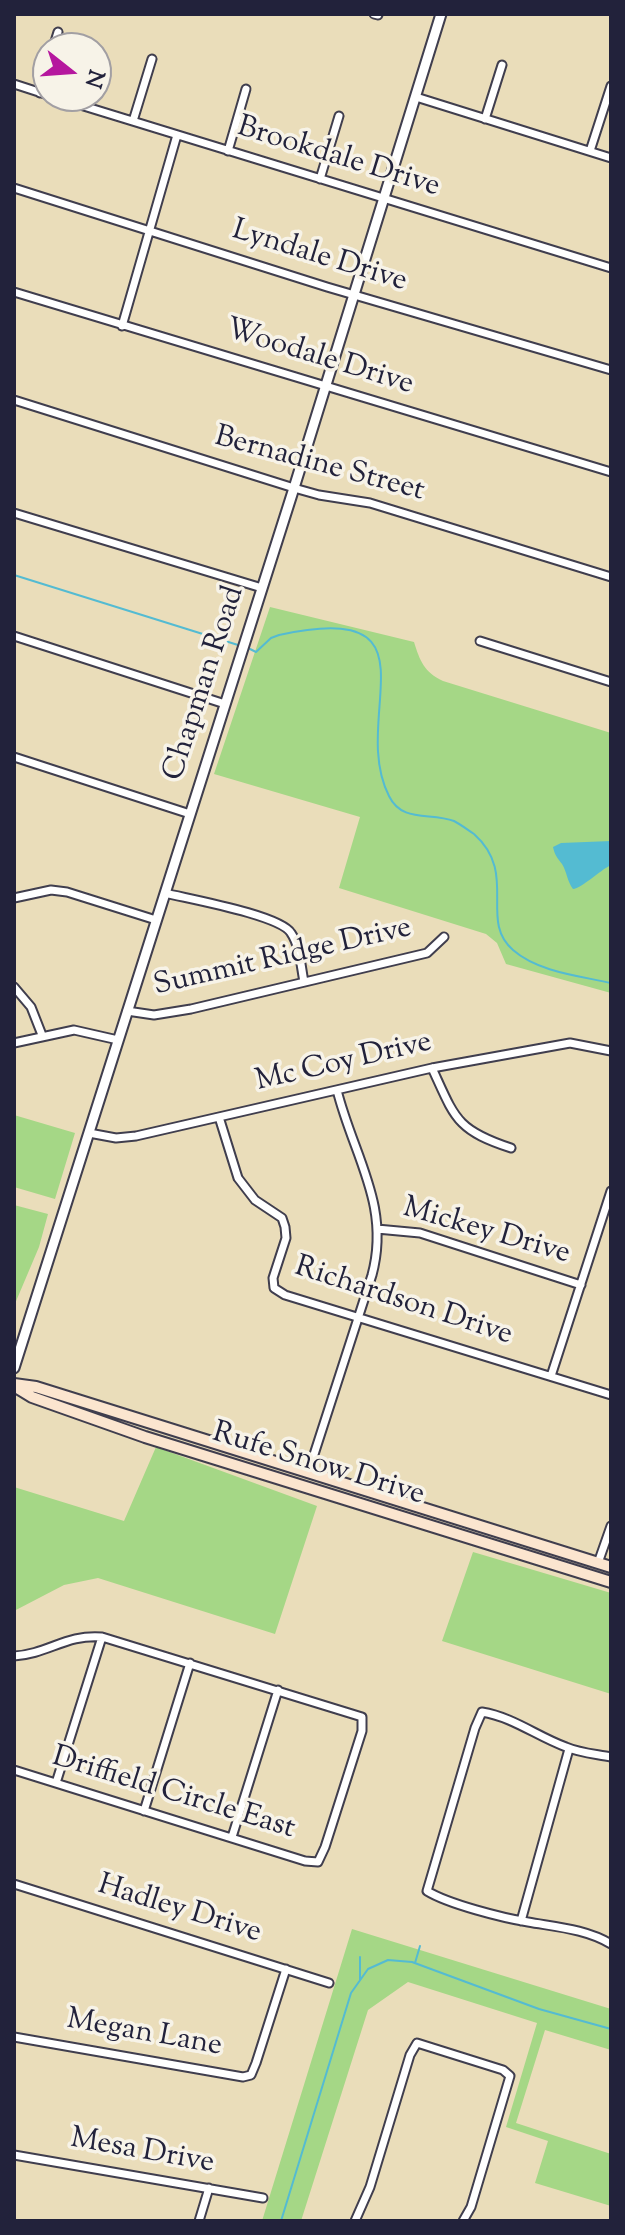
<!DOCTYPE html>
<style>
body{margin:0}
#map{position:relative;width:625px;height:2235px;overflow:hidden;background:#eaddba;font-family:"Sorts Mill Goudy",serif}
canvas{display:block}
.frame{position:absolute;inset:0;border:16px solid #22223b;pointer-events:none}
.north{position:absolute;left:32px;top:32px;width:80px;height:80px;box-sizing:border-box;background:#f7f3e8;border:2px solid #a29fa3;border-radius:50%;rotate:107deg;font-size:22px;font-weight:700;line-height:32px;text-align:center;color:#22223b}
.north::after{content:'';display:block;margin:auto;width:28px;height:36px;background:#b5179e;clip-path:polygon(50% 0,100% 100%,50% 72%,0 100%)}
</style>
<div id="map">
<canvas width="625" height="2235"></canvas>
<div class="frame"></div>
<div class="north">N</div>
</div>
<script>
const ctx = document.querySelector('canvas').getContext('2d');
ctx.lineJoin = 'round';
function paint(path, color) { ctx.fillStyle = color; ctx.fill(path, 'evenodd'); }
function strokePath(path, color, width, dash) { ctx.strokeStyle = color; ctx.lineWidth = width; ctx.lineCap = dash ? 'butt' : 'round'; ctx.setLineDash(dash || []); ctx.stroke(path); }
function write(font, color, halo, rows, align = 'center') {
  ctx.font = font + ' "Sorts Mill Goudy",serif'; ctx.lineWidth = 7; ctx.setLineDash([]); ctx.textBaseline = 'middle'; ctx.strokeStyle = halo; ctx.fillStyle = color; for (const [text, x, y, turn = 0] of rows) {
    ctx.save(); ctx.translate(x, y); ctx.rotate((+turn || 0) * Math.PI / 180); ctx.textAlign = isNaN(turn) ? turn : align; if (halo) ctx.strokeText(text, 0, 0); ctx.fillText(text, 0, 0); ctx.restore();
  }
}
paint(new Path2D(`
 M270,607L414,642C420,661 424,672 443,681L611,733V993L506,964L497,943L486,934L339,888L360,817L214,774Z
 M14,1115L75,1133L55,1199L14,1187Z
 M14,1205L48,1214L39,1247L14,1306Z
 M156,1447L317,1506L275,1634L98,1578L64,1585L14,1611V1487L124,1521Z
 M473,1552L611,1593V1694L442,1641Z
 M352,1929L611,2009V2050L545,2030L516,2123L611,2154V2206L535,2183L548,2141L506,2127L537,2023L408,1982L368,2010L301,2221H262Z`), '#a5d786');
paint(new Path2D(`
 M611,841V865C599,871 582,888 573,889C567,881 567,872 562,864C557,857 555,856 553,847L561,843Z`), '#54bbd2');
strokePath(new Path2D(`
 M14,575L238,645
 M248,648L256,652L271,638L279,635C445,599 348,716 389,796C402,823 430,812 454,821C460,824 468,830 474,834C519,874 478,920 513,950C538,972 580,976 611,983
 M415,1963L420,1946
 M360,1980V1957
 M281,2221L351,1993L368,1969L388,1960L412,1962L539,2009L611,2029`), '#54bbd2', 2);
const minor = new Path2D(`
 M374,14L378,15
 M53,48L58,32
 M14,84L48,95
 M40,93L48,65
 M51,96L611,268
 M416,97L611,158
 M485,119L502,65
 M133,121L152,59
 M228,151L246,89
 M590,151L611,86
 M320,179L339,116
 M14,188L327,287L611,370
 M14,292L611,472
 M122,326L177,135
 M14,400L294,488L319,495L370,503L611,577
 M14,513L262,588
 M14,636L225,704
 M480,641L611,682
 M14,757L190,814
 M165,893C189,899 280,915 291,933C300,946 301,967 304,982
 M14,898L51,890L67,892L156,920
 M14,987L31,1007L42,1035
 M127,1011L154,1015L191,1009L427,953L444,937
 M14,1043L74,1030L118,1040
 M432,1068C455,1118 456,1130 511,1148
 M219,1117L238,1178L255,1200L282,1218L285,1227L286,1238L273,1278L274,1288L285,1295L611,1395
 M89,1133L116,1138L136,1136L432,1068L570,1043L611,1051
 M377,1229L420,1233L581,1285
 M551,1376L611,1191
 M308,1473L372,1275C391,1205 353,1155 337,1090
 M598,1563L611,1526
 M14,1656C48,1654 66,1634 102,1637L362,1717V1731L325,1847L318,1862L305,1861L14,1770
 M611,1757C596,1754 580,1753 566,1747C538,1737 513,1717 482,1712L475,1728L427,1891C448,1904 503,1918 528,1922C556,1927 586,1929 611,1944
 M56,1783L102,1637
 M144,1811L190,1663
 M232,1837L278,1690
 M14,1884L329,1983
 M521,1921L569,1749
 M14,2037L243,2077L251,2075L256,2063L286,1969
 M14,2155L263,2198
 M199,2221L209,2188
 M355,2221L370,2187L410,2055L417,2043L503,2070L510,2076L471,2207L463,2221`);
const tertiary = new Path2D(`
 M14,1368L294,488L441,14`);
const secondary = new Path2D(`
 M14,1384L36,1387L611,1567
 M14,1386L32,1397L145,1437L611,1582`);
strokePath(minor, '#403e4e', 11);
strokePath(tertiary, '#403e4e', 13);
strokePath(secondary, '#403e4e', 14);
strokePath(minor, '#fff', 7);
strokePath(tertiary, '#fff', 9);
strokePath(secondary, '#fbe5cf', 10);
write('30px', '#22223b', '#f7f3e8', [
 ["Brookdale Drive",338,159,17],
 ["Lyndale Drive",319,258,17],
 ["Woodale Drive",319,359,17],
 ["Bernadine Street",319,466,15],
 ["Chapman Road",206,684,-72],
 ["Summit Ridge Drive",283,959,-13],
 ["Mc Coy Drive",344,1064,-13],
 ["Mickey Drive",486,1233,16],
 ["Richardson Drive",403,1303,18],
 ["Rufe Snow Drive",318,1466,17],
 ["Driffield Circle East",173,1795,17],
 ["Hadley Drive",179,1911,17],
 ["Megan Lane",144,2035,10],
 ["Mesa Drive",142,2153,10]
]);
</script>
